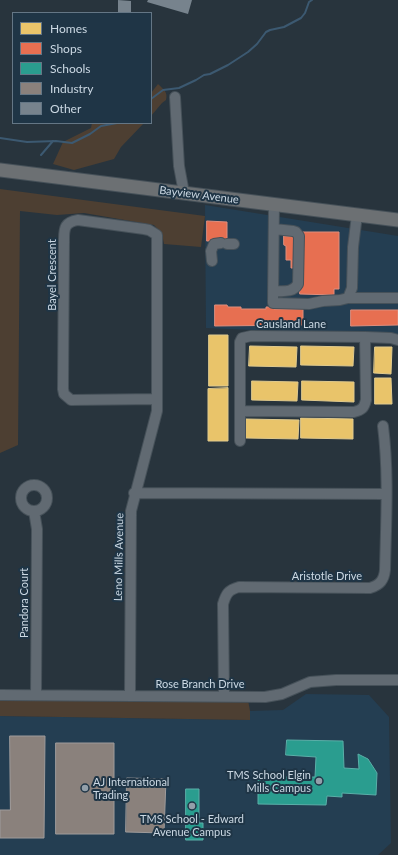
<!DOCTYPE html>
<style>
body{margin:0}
#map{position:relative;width:398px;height:855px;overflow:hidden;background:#28343d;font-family:Lato,sans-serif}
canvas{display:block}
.legend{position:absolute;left:12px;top:12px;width:140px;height:112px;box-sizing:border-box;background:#1f3546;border:1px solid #647685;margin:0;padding:5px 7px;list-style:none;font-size:12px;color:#cbd8e3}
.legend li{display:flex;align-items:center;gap:8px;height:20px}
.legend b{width:20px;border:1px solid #647685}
</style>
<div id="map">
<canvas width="398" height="855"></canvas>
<ul class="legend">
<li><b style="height:11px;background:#e9c46a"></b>Homes</li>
<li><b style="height:11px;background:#e76f51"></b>Shops</li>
<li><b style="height:11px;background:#2a9d8f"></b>Schools</li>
<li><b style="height:11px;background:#8a817c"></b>Industry</li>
<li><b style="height:11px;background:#77838d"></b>Other</li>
</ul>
</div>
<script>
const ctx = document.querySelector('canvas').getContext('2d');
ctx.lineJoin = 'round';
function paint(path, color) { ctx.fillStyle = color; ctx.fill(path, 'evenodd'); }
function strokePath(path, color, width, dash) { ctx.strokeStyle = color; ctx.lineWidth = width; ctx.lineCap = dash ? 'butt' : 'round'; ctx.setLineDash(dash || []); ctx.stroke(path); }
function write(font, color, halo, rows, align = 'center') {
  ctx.font = font + ' Lato,sans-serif'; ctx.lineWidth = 4; ctx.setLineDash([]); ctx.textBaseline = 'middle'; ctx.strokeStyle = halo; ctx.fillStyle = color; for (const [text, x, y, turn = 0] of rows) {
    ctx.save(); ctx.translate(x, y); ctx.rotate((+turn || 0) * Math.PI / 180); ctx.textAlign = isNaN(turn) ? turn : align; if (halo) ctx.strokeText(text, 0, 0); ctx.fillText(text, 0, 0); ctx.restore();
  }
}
paint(new Path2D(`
 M205,205L398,236V336L206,328Z
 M306,694L369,695L389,717L391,843L378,855H0V716L250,720V711L283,710Z`), '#243e52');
paint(new Path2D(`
 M158,84C164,90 168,92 166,100L162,103L151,116V93Z
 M92,123H144L121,147L114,159L74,170L53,164L63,142L91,128Z
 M0,189L205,216L201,247L164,244L162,234L154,225L84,213L57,215L20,211L18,445L0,453Z
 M0,698L248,700L250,711V720L0,716Z`), '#4d3f32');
const homes = new Path2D(`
 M209,335H228V386H209Z
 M250,346L297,347L296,367L249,366Z
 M301,346L354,347L353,366L301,365Z
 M375,347H392L391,374L374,373Z
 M375,378H391L392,404H375Z
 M252,381L298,382L297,401L252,400Z
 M302,381L354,382V402L302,400Z
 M228,388V441H208V389Z
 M301,418L353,419V439L301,438Z
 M246,419L299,420L298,439L246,438Z`);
paint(homes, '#e9c46a');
strokePath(homes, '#e0ca8e', 1);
const shops = new Path2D(`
 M207,221L227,222V245L220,241H207Z
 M300,232H339V289H334V295L300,294Z
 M284,236L297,237L295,268H291V260H286V246L284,245Z
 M215,305H227L228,307H241V309H266V307H274V309H303V325L215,326Z
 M351,310H398V325L351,326Z`);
paint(shops, '#e76f51');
strokePath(shops, '#df8e7d', 1);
const schools = new Path2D(`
 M287,740L343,741L344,768L359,769L358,754L368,759L377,773L376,795L342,793V797L327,796L326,805L258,804V777H315L316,757L286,755Z
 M186,789H199V823H203V840H186Z`);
paint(schools, '#2a9d8f');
strokePath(schools, '#5aafa8', 1);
const industry = new Path2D(`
 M10,736H45L44,838H0V810H10Z
 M56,743H114V834H56Z
 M127,778L166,779L164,833L126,832Z`);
paint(industry, '#8a817c');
strokePath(industry, '#9e9b9b', 1);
strokePath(new Path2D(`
 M151,99L163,90L179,88L196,80L204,75L210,74L228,65L248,52L257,44L266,32L270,30L284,27L301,18L305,13L309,2L312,0
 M0,138L27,142L56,141L72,143L90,134L101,126L117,123
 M41,155L53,141`), '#3c5971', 2);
paint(new Path2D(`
 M118,0L131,1V13H118Z
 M148,0H192L188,14L147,2Z`), '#77838d');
const minor = new Path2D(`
 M175,97L179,166L184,193
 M274,204L273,303L309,304L323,301L340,300L348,298
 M357,215L353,247L352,288L348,298H398
 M227,244H234
 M212,261L211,251L214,244L221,243
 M273,291C283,291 293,293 298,284L299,236L296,232L293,231L274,229
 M240,411L354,412C362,410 364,408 366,400L365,337
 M240,441V342L242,338L251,336L365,337L391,338L398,340
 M21 498a13 13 0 1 1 26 0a13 13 0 1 1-26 0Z
 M134,493L386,494
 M34,511L37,529L36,695
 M0,695L265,697L282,694L310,682L336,680H398
 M130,695L131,511L157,411V235L149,230L144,229L78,220C65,222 64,228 64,239L63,389L64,394L71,400L157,399
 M224,696L223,604C226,594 228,590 239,587L370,588C380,585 384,580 385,570C386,522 389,474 383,426`);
const major = new Path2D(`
 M0,170L398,220`);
strokePath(minor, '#465159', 12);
strokePath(major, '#465159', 15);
strokePath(minor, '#616a72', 10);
strokePath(major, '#6c7073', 13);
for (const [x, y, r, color] of [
 [319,781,4,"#929fa9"],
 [85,788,4,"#929fa9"],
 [192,806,4,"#929fa9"]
]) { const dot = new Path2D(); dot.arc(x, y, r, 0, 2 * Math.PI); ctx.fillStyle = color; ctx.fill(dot); strokePath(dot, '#1f3546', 1.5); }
write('11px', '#cbd8e3', '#1f3546', [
 ["Bayview Avenue",199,195,7],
 ["Bayel Crescent",52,275,-90],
 ["Causland Lane",291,324],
 ["Leno Mills Avenue",119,557,-89],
 ["Aristotle Drive",327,576],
 ["Pandora Court",24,603,-90],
 ["Rose Branch Drive",200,684]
]);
write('11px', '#cbd8e3', '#1f3546', [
 ["TMS School Elgin",311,775],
 ["Mills Campus",311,788],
 ["AJ International",93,782,"left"],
 ["Trading",93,795,"left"],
 ["TMS School - Edward",192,819,"center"],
 ["Avenue Campus",192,832,"center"]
], 'right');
</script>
